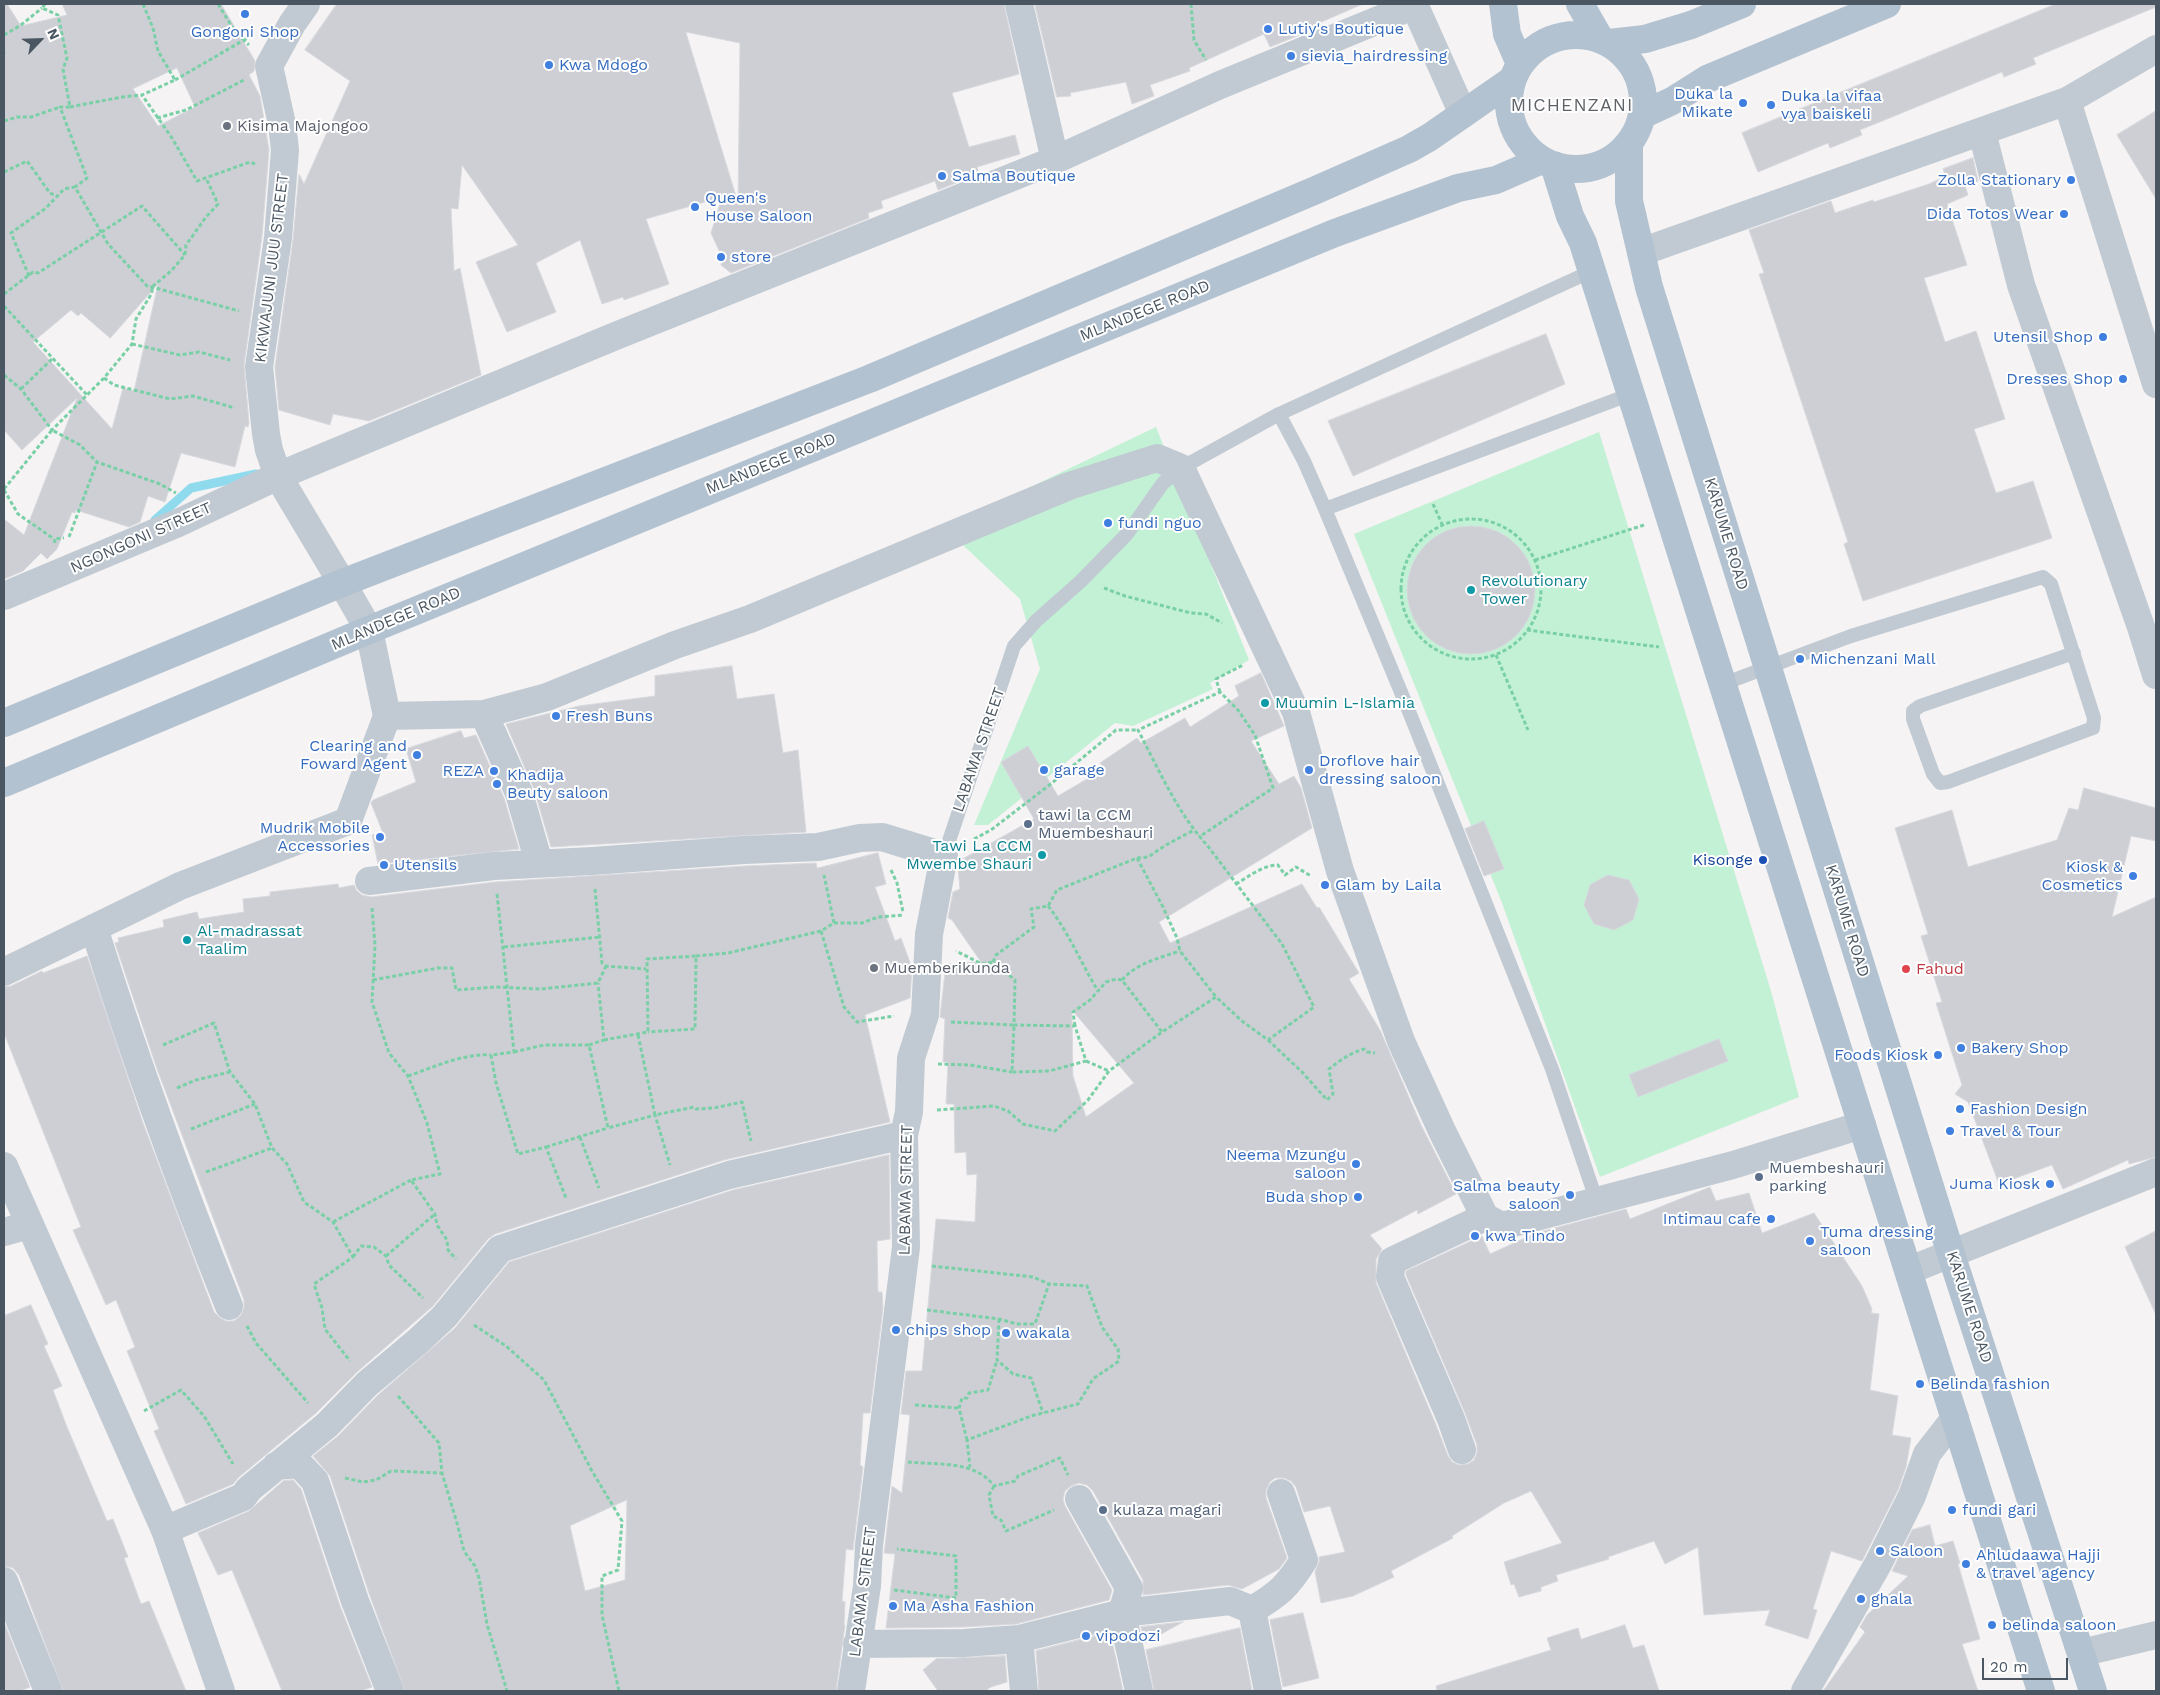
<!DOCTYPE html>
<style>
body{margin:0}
#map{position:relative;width:2160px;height:1695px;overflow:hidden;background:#f5f3f3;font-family:"Work Sans",sans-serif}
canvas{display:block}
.frame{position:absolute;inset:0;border:5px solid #4a5661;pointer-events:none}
.north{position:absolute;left:15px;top:15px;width:50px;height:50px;-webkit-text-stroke:4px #fff;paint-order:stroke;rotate:66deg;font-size:14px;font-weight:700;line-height:20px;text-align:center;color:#4a5661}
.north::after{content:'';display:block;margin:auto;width:18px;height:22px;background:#4a5661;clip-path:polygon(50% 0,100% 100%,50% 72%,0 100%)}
.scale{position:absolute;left:1982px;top:1658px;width:86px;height:22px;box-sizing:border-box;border:2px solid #4a5661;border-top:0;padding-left:6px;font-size:15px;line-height:18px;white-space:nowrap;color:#4a5661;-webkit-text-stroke:4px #fff;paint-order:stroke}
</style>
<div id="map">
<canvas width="2160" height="1695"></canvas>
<div class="frame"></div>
<div class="north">N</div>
<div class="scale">20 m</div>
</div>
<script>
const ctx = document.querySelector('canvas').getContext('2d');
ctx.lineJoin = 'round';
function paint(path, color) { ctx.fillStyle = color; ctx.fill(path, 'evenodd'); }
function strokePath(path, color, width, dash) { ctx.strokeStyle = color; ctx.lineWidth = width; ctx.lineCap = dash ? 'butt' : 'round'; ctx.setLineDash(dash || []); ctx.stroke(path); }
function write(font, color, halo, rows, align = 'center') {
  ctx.font = font + ' "Work Sans",sans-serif'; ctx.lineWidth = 4; ctx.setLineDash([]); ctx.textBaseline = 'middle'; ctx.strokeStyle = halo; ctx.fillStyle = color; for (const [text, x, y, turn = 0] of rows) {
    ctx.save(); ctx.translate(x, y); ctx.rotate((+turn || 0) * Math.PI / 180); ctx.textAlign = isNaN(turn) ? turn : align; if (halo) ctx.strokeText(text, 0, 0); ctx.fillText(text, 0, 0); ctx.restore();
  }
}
paint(new Path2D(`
 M1156,427L1249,660L1210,683L1213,689L1133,726L1115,723L988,825H974L1040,669L1020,599L945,528Z
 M1599,432L1771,991L1799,1097L1600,1177L1502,903L1354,534Z`), '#c3f1d5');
strokePath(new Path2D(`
 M155,520L191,488L256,474`), '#90daee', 9);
const building = new Path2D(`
 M4,4H7L21,26L67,15L62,4H221L255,61L254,71L249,75L260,96L269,150L262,236L244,365L249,423L248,427L245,426L235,467L181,453L165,502L148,496L140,522L129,527L76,510L75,513L72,512L57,549L47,559L41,553L23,571L4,579V519L24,535L77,398L22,450L4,430ZM177,68L195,107L158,126L133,89ZM158,284L134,391L123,388L112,429L33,342L71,310L78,316L81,313L110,338Z
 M337,4H1004L1019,74L952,93L969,147L1015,135L1020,154L977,167L979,174L938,190L935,181L881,201L883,208L868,213L869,218L731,273L721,265L722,257L711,233L722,197L646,219L669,284L624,300L623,297L602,304L580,240L536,263L556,312L507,332L476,262L518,245L462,165L458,209L451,208L454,271L460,268L481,375L369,421L333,414L330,425L279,410L275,367L293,240L299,174L304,184L350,81L305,50ZM686,32L740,43L738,205L735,193Z
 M1035,4H1363L1305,29L1307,32L1270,47L1264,34L1189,68L1190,71L1150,85L1154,96L1132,104L1126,82L1070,93L1071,96L1057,97Z
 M2056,4H2156V7L2033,58L2036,64L2004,77L2002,72L1860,130L1862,135L1830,148L1828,143L1758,172L1742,133Z
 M2156,111V199L2117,135Z
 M1973,158L1978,181L1965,186L1968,195L1947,204L1967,265L1924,278L1945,342L1976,331L2005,419L1974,429L1996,493L2033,481L2052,538L1863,601L1844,544L1848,542L1759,274L1764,273L1749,230L1831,201L1835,213L1873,200L1874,202L1929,184L1946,176L1943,169Z
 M1546,334L1565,384L1353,476L1328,421Z
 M1407 590a64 64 0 1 1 128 0a64 64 0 1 1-128 0Z
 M732,666L737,699L774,694L783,753L798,750L806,832L551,847L534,789L506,724L579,706L655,696V676Z
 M1261,673L1284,726L1251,741L1279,784L1294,776L1301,788L1312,828L1159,922L1170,943L1302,884L1317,908L1319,907L1359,973L1349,979L1380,1030L1421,1125L1456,1194L1418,1214L1417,1210L1370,1235L1382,1249L1376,1259V1283L1436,1425L1448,1456L1452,1462L1459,1465L1468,1464L1474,1460L1477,1453V1445L1465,1413L1406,1275V1271L1482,1236L1490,1254L1536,1233L1626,1209L1630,1219L1710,1187L1716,1201L1749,1193L1762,1233L1814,1213L1862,1286L1872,1309L1871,1313L1879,1314L1870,1390L1898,1396L1892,1435L1911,1438L1906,1467L1898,1490L1862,1561L1831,1551L1813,1609L1817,1610L1808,1639L1765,1625L1770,1610L1704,1615L1698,1547L1665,1564L1654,1541L1608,1557L1609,1559L1556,1575L1558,1581L1541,1587V1591L1519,1597L1514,1584L1511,1585L1504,1562L1562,1543L1531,1491L1504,1503L1452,1536L1453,1538L1391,1571L1394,1577L1353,1596L1321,1603L1315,1572L1319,1562V1557L1345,1552L1330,1506L1304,1512L1296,1487L1291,1481L1284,1478H1275L1270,1482L1266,1490V1498L1287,1558L1279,1569L1242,1589L1228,1585L1143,1595V1580L1093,1491L1087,1485L1079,1483L1071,1486L1065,1491L1063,1499L1065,1506L1112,1590L1109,1600L1016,1624L963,1627L886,1628L895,1554L884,1553L885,1546L892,1486L902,1493L910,1415L901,1414L906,1371H922L936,1219L975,1222L977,1174L967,1175L966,1152L955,1153L954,1104H946L948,1062H943L945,1019L940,1017L946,964L981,962L952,920L948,918L953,892L960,889L958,868L959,861L1034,819L1001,762L1028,746L1058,796L1104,769L1100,763L1137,738L1141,743L1185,718L1190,727L1239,696L1235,686ZM1072,1010L1134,1083L1086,1117L1073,1076Z
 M461,731L464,738L476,735L504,798L519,849L378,864L372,835L383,833L371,803L373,800L416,782L406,749Z
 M2084,788L2156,808V841L2131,836L2112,917L2156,897V1157L2129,1164L2128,1160L2063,1189L2052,1165L1999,1184L1968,1102L1955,1094L1962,1085L1936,1003L1942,1002L1921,936L1928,934L1895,828L1952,810L1968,867L2057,840L2069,808L2078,810Z
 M1484,821L1504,869L1484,876L1465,829Z
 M878,853L886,884L875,887L895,941L901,938L912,968L910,998L865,1015L890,1122L724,1160L495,1234L488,1239L433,1306L357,1372L316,1413L239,1477L233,1484L186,1504L154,1431L159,1429L127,1351L135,1347L116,1300L106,1305L73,1230L81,1227L4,1033V987L11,986L42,971L43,973L87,956L143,1123L214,1312L220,1318L226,1321H234L241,1315L244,1308V1300L156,1066L115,943L119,942L118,938L164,927L163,920L197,912L199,919L244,912L243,899L270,896V892L338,884L339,888L354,885L357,891L362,895L371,897L495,882L745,866L816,863L817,868Z
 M1608,875L1629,880L1639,899L1633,920L1614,930L1594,924L1584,905L1590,885Z
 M1719,1039L1728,1061L1638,1097L1629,1075Z
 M889,1155L890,1239L877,1241L878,1292H882L883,1308L870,1413H863L860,1465L863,1467L853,1550L846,1549L842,1601L845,1602L844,1625H845L836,1691H405L370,1596L330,1476L313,1456L338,1436L378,1395L455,1328L509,1262L733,1190ZM627,1500L625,1580L585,1591L570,1526Z
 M2156,1231V1315L2125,1247Z
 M31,1305L48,1344L44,1346L62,1386L53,1390L67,1427L107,1521L113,1519L128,1557L124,1558L141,1604L149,1601L186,1691H63L19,1575L13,1568L4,1566V1316Z
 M293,1480L301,1489L340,1606L372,1687L361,1691H282L232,1570L218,1575L198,1533L249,1511L283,1481Z
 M1930,1525L1935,1546L1953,1541L1960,1563L1958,1564L1980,1639L1962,1644L1978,1691H1823L1865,1632L1860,1627L1867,1615L1908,1576L1892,1571L1912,1530Z
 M1303,1613L1319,1678L1283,1687L1270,1620Z
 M4,1622L30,1687L20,1691H4Z
 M1183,1622L1145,1643L1141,1627Z
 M1625,1625L1633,1648L1644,1645L1659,1691H1437L1436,1686L1551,1650L1547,1638L1578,1628L1581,1639Z
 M1240,1628L1252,1691H1154L1146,1650Z
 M1110,1632L1123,1691H1039L1036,1651Z
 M1005,1656L1007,1682L991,1687L985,1691H938L923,1670L936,1659Z`);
paint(building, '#cdcfd5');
strokePath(building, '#d7d9de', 1);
strokePath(new Path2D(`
 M45,4L42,8L58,15L67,58L63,69L70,107H60L87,178L75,187L108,244L148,287H152L239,311
 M143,4L153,28L158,51L175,80L142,95L172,138L197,181L250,162L255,164
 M218,4L234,30L244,40L253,32
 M1191,4L1194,40L1206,60
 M4,35L21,25L42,8
 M4,52V54
 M175,80L244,40L249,45
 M70,107L122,97L142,95
 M157,118L186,110L244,80
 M4,121L17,117H31L60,107
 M4,172L27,161L50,193L57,196
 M29,276L11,233L46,208L64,189L75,187
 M4,294L33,272L38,273L142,206L185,255
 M4,306L87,395
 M132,344L180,355L199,352L230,360
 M4,375L21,389L52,430L104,378L132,344L136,319L152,293V287L171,271L185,255L186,245L206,217L218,204L206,178
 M104,378L114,385L170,399L193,396L235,408
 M21,389L53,358
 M4,489L52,430L80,445L97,462
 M4,490L18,514L54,539
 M1433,504L1442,524
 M1401 589a70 70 0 1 1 140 0a70 70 0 1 1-140 0Z
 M69,537L97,462L160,484L176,493
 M55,543L54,539L64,538
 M1535,560L1644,525
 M1104,588L1125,596L1191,613L1206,614L1222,623
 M1527,630L1659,647
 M1496,655L1528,730
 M1220,692L1216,679L1243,665
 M974,839L991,830L1052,783L1116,730H1138
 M1137,858L1148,857L1166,845L1194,830
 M891,870L897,883L903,912
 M1236,884C1248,877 1263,865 1278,865L1285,875L1296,867L1311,876
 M595,889L602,963L606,966L646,969
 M497,894L514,1052L491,1055L496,1083L518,1154L546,1147L566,1198
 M1048,906C1068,931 1081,963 1098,991
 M372,908L375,945L372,1002L389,1053L408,1076L427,1123L440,1174L411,1180L435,1214L437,1225L447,1240L448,1250L456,1259
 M834,923H862L878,917L904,915
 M821,931L844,1007L857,1022L894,1016
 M504,947L600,937
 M696,956L728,953L821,931L834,923L824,875
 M993,962L996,955L1034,927L1031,909L1048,906L1057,890L1137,858L1163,907L1177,938L1180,951L1216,997
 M373,980L438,968H452L456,990L495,987L541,989L598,983L606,966
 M1122,980C1137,963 1159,958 1180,951
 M951,1022L1014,1025L1012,1072L1049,1071L1086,1061L1075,1026L1014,1025L1015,980L993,962L982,964L956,951
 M1075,1026L1073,1012L1090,1000L1106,982L1116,979L1122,980L1162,1032
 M638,1035L655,1115L694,1107L696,1109L714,1108L742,1102L751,1141
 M604,1040L648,1032L647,959L696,956L695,1029L648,1032
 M1268,1040L1302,1072L1327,1100L1333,1094L1329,1069C1340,1060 1351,1053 1364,1049L1367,1052L1375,1053
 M163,1045L214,1023L230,1072L255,1104L272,1148L287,1164L304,1202L333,1222L353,1257L314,1284L322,1308L325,1329L350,1361
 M589,1045L604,1040L598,983
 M514,1052L544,1045H589L608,1128L655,1115L670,1165
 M1086,1061L1109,1071
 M938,1064L970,1065L1012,1072
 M408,1076C434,1067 464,1053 491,1055
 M177,1088L196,1080L230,1072
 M937,1110L994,1106L1008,1111L1023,1124L1055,1131L1088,1100L1109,1071L1162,1032L1216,997L1242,1021L1268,1040L1314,1007L1282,944L1207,845C1178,814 1158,768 1138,730L1220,692L1238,710L1255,735L1273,788L1199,837
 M191,1129L255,1104
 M580,1137L599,1188
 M546,1147L608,1128
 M206,1172L272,1148
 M333,1222L411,1180
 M386,1256L435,1214
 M353,1257L361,1246L374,1247L386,1256L389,1265L423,1298
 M932,1266L1033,1277L1049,1284
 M927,1310L999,1319L1017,1324H1035L1049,1284L1087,1286L1102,1327L1118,1349L1119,1361L1093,1379L1078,1404L1031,1416L967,1440L970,1467
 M999,1319L997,1360L1013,1374L1031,1378L1043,1413
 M474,1325L506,1346L544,1380L592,1471L622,1521L618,1570L602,1576V1615L619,1691
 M247,1326L256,1343L308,1403
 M398,1396L439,1443L442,1473L457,1523L464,1551L475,1566L479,1578L487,1624L507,1691
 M915,1405L959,1408
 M144,1411L181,1390L204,1416L233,1464
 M967,1440L959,1408L962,1398H967L969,1393L988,1390L997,1360
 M908,1462C937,1465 975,1460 994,1486L1015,1481L1018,1476L1060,1458L1068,1475
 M345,1478L363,1482L376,1480L391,1471L442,1473
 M994,1486L989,1495L993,1516L1001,1520L1006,1531L1054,1510
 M894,1590L956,1598V1556L897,1549`), '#7ad0a6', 3, [4, 2.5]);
strokePath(new Path2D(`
 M1592,271L1279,414L1304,461L1325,509L1408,709L1552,1069L1597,1202
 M1325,509L1631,394
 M1723,684L1851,636L2043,577L2051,584L2094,718L2093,728L1948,782L1940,783L1933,774L1913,719V711L1920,706L2074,653
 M944,856L1014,646L1036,621L1081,581L1127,534L1163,483L1181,468L1279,414`), '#c1cad2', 14);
strokePath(new Path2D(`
 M306,4L292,24L269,66L282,124L285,150L278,238L259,367L266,434L269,450L278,476L342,583
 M1019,4L1055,160
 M1414,4L1463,114
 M2067,101L2156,49
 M1982,132L2021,285L2141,627L2156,675
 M1641,252L2067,101L2156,384
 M4,596L178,523L278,476L618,335L1055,160L1220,85L1415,5
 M484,714L547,697L675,645L750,619L1069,486L1157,458L1181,468L1296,712L1340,871L1401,1041L1442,1131L1485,1217L1502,1226L1733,1165L1862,1125
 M387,716L484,714L519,793L539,863
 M369,881L494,866L592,861L744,850L818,847L860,838L882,837L944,856L929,934L925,1015L911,1058L909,1112L904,1135L906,1247L869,1545L867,1586L851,1691
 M94,928C134,1056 179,1181 229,1306
 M4,1232L29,1225
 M1910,1270L2156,1172
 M1462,1450L1451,1419L1390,1277L1392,1261L1485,1217
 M276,1466L299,1464L315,1481L355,1601L390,1691
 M1079,1499L1129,1588L1122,1613L1139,1691
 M165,1530L243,1497L249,1489L327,1425L367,1384L417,1342L444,1317L500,1249L729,1175L904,1135
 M4,1581L48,1691
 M1252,1610C1279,1594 1287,1587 1304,1560L1281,1493
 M1252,1610L1268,1691
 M1019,1639L1024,1691
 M857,1644L964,1643L1019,1639L1122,1613L1230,1601L1252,1610
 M2081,1653L2156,1635
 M1805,1691L1878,1564L1912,1496L1927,1454L1955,1418`), '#c1cad2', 28);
strokePath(new Path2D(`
 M4,972L180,886L348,821L387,716L369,630L342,583
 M4,1166L165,1530L221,1691`), '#c1cad2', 28);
strokePath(new Path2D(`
 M1503,4L1507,34L1520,64
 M1580,4L1600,39
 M1509 102a67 67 0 1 1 134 0a67 67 0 1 1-134 0Z
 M1609,43L1645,39L1691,25L1742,4
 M1642,115L1672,101L1707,79L1887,4
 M1629,144V201L1649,287L1951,1254L2093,1691
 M1554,165L1570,216L1583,243L2041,1691
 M4,723L342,583L869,379L1316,190L1409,149L1430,137L1512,80
 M4,783L369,630L1335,233L1458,188L1496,180L1542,160`), '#b3c2d1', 28);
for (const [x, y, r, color] of [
 [245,14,5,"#3f7fe0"],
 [1268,29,5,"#3f7fe0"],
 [1291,56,5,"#3f7fe0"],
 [549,65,5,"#3f7fe0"],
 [1743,103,5,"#3f7fe0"],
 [1771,105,5,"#3f7fe0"],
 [227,126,5,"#6b7280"],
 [942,176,5,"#3f7fe0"],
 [2071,180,5,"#3f7fe0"],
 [695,207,5,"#3f7fe0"],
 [2064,214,5,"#3f7fe0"],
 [721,257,5,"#3f7fe0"],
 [2103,337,5,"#3f7fe0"],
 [2123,379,5,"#3f7fe0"],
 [1108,523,5,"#3f7fe0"],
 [1471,590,5,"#0f9aa8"],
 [1800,659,5,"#3f7fe0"],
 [1265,703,5,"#0f9aa8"],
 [556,716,5,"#3f7fe0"],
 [417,755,5,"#3f7fe0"],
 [1044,770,5,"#3f7fe0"],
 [1309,770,5,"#3f7fe0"],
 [494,771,5,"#3f7fe0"],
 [497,784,5,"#3f7fe0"],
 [1028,824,5,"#5c6f8a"],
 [380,837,5,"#3f7fe0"],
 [1042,855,5,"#0f9aa8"],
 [1763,860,5,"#1a4fb4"],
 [384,865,5,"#3f7fe0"],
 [2133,876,5,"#3f7fe0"],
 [1325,885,5,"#3f7fe0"],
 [187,940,5,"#0f9aa8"],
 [874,968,5,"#6b7280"],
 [1906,969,5,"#e0444e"],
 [1961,1048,5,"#3f7fe0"],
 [1938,1055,5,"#3f7fe0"],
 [1960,1109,5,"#3f7fe0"],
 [1950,1131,5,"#3f7fe0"],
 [1356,1164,5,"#3f7fe0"],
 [1759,1177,5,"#5c6f8a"],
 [2050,1184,5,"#3f7fe0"],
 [1570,1195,5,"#3f7fe0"],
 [1358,1197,5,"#3f7fe0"],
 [1771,1219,5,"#3f7fe0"],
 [1475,1236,5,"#3f7fe0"],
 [1810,1241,5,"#3f7fe0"],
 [896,1330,5,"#3f7fe0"],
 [1006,1333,5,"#3f7fe0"],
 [1920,1384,5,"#3f7fe0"],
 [1103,1510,5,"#5c6f8a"],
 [1952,1510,5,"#3f7fe0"],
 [1880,1551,5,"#3f7fe0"],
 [1966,1564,5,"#3f7fe0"],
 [1861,1599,5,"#3f7fe0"],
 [893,1606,5,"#3f7fe0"],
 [1992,1625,5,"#3f7fe0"],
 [1086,1636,5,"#3f7fe0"]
]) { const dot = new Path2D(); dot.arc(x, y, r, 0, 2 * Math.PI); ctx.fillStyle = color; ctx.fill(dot); strokePath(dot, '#fff', 2); }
write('16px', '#366cbe', '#fff', [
 ["Lutiy's Boutique",1278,29],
 ["Gongoni Shop",245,32,"center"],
 ["sievia_hairdressing",1301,56],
 ["Kwa Mdogo",559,65],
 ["Duka la",1733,94,"right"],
 ["Mikate",1733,112,"right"],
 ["Duka la vifaa",1781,96],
 ["vya baiskeli",1781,114],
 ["Salma Boutique",952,176],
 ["Zolla Stationary",2061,180,"right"],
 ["Queen's",705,198],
 ["House Saloon",705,216],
 ["Dida Totos Wear",2054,214,"right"],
 ["store",731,257],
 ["Utensil Shop",2093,337,"right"],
 ["Dresses Shop",2113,379,"right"],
 ["fundi nguo",1118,523],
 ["Michenzani Mall",1810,659],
 ["Fresh Buns",566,716],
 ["Clearing and",407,746,"right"],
 ["Foward Agent",407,764,"right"],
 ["Droflove hair",1319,761],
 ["dressing saloon",1319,779],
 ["garage",1054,770],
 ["REZA",484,771,"right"],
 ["Khadija",507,775],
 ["Beuty saloon",507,793],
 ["Mudrik Mobile",370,828,"right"],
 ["Accessories",370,846,"right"],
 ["Utensils",394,865],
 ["Kiosk &",2123,867,"right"],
 ["Cosmetics",2123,885,"right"],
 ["Glam by Laila",1335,885],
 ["Bakery Shop",1971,1048],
 ["Foods Kiosk",1928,1055,"right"],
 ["Fashion Design",1970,1109],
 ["Travel & Tour",1960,1131],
 ["Neema Mzungu",1346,1155,"right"],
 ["saloon",1346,1173,"right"],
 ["Juma Kiosk",2040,1184,"right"],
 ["Salma beauty",1560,1186,"right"],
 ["saloon",1560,1204,"right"],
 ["Buda shop",1348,1197,"right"],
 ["Intimau cafe",1761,1219,"right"],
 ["Tuma dressing",1820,1232],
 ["saloon",1820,1250],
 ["kwa Tindo",1485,1236],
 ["chips shop",906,1330],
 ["wakala",1016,1333],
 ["Belinda fashion",1930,1384],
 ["fundi gari",1962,1510],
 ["Saloon",1890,1551],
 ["Ahludaawa Hajji",1976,1555],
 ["& travel agency",1976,1573],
 ["ghala",1871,1599],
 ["Ma Asha Fashion",903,1606],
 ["belinda saloon",2002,1625],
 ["vipodozi",1096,1636]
], 'left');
write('16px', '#5b616d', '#fff', [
 ["Kisima Majongoo",237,126],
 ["Muemberikunda",884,968]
], 'left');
write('16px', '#4a5661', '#fff', [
 ["KIKWAJUNI JUU STREET",272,268,-83],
 ["MLANDEGE ROAD",1145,311,-22],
 ["MLANDEGE ROAD",771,464,-22],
 ["KARUME ROAD",1726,534,73],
 ["NGONGONI STREET",141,538,-24],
 ["MLANDEGE ROAD",396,619,-23],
 ["LABAMA STREET",979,750,-71],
 ["KARUME ROAD",1847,921,73],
 ["LABAMA STREET",906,1190,-89],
 ["KARUME ROAD",1969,1307,72],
 ["LABAMA STREET",863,1592,-83]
]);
write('16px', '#0d838f', '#fff', [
 ["Revolutionary",1481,581],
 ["Tower",1481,599],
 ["Muumin L-Islamia",1275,703],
 ["Tawi La CCM",1032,846,"right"],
 ["Mwembe Shauri",1032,864,"right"],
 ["Al-madrassat",197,931],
 ["Taalim",197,949]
], 'left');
write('16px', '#4e5e75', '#fff', [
 ["tawi la CCM",1038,815],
 ["Muembeshauri",1038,833],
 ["Muembeshauri",1769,1168],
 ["parking",1769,1186],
 ["kulaza magari",1113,1510]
], 'left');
write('16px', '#164399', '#fff', [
 ["Kisonge",1753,860]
], 'right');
write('16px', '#be3a42', '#fff', [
 ["Fahud",1916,969]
], 'left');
ctx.letterSpacing = '1px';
write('18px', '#5f6368', '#fff', [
 ["MICHENZANI",1572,106]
]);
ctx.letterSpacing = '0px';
</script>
